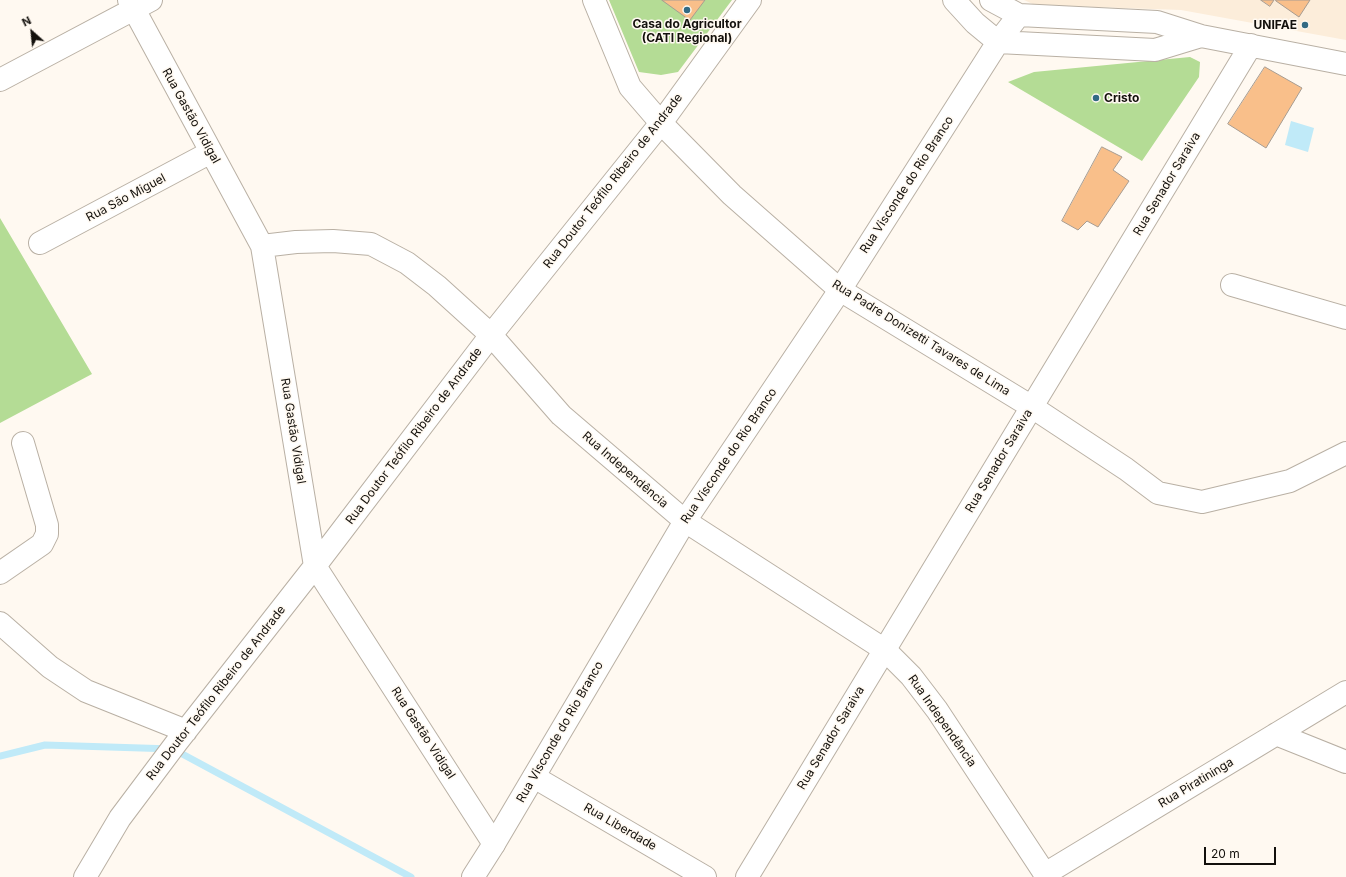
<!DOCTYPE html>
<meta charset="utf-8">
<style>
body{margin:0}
#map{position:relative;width:1346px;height:877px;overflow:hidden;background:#fff9f1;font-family:Inter,sans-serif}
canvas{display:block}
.north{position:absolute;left:12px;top:12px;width:40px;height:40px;-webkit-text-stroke:3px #fff9f1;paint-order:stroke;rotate:333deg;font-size:11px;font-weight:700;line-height:16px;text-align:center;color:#13100c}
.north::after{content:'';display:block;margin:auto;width:14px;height:18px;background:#13100c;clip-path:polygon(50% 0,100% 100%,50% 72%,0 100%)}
.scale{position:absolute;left:1204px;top:847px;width:72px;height:18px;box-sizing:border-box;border:2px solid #13100c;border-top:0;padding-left:5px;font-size:12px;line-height:14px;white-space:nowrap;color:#13100c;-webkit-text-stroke:3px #fff9f1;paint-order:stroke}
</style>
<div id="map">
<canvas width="1346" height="877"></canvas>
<div class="north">N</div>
<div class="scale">20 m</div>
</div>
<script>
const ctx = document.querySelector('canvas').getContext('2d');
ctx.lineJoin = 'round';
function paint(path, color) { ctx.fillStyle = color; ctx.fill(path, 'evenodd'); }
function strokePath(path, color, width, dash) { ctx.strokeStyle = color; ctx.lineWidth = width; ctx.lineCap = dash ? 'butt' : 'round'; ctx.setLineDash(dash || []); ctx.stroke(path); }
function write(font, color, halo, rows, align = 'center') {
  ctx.font = font + ' Inter,sans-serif'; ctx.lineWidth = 3; ctx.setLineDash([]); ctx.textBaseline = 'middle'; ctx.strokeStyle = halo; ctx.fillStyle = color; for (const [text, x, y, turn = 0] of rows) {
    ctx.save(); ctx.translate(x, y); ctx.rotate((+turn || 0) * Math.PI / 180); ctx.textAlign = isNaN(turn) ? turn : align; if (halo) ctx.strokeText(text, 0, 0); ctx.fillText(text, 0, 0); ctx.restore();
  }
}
paint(new Path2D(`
 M1024,0H1346V40L1181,10L1035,5Z`), '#fcedda');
paint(new Path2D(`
 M609,0H732L678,72L661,75L639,72Z
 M1190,57L1200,62L1199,77L1142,161L1008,82L1034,72Z
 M0,218L92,374L0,423Z`), '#b4dc95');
paint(new Path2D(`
 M1291,121L1314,128L1308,152L1285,145Z`), '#c0eaf8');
strokePath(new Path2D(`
 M0,756L45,745L173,749L411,877`), '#c0eaf8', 7);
const building = new Path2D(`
 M662,0H705L690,20Z
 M1261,0H1274L1270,6Z
 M1276,0H1310L1299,17L1276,1Z
 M1265,67L1302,88L1266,148L1228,124Z
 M1102,147L1122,157L1113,170L1129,181L1098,227L1087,221L1078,230L1062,221Z`);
paint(building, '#f9bf8a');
strokePath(building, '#a79c91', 1);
const street = new Path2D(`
 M129,0L262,246L315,566L494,844
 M594,0L630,87L661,123L732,195L840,290L1032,407L1126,469L1158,493L1202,502L1290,481L1346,453
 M0,80L151,0
 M40,243L211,152
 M262,246L296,242L333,241L371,244L407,263L437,286L491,335L561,415L685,521L885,650L911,676L937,710L1047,877
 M1232,285L1346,318
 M0,573L42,544L47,534V525L23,443
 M0,623L50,667L86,691L186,731
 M1276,734L1346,762
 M534,777L705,877
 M1045,874L1346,692
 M85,877L120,818L177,742L315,566L491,335L661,123L750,0`);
const secondary = new Path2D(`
 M954,0L975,23L998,42L1155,50L1201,36
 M991,0L1019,15L1157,22L1201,36L1346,64
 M473,877L494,844L685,521L840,290L998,42L1019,15
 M747,877L1251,45`);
strokePath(street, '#b9b0a4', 24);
strokePath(secondary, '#b9b0a4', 24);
strokePath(street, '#fff', 22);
strokePath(secondary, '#fff', 22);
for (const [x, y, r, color] of [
 [687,10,4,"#326a84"],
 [1305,25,4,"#326a84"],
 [1096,98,4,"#326a84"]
]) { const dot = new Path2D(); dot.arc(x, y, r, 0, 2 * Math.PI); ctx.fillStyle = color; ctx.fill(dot); strokePath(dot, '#fff9f1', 1.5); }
write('bold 12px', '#13100c', '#fff9f1', [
 ["Casa do Agricultor",687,24],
 ["(CATI Regional)",687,38],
 ["UNIFAE",1297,25,"right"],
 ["Cristo",1104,98,"left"]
]);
write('12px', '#13100c', '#fff9f1', [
 ["Rua Gastão Vidigal",191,116,61],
 ["Rua Doutor Teófilo Ribeiro de Andrade",613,181,-52],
 ["Rua Senador Saraiva",1167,184,-59],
 ["Rua Visconde do Rio Branco",907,185,-57],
 ["Rua São Miguel",126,198,-28],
 ["Rua Padre Donizetti Tavares de Lima",921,338,32],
 ["Rua Gastão Vidigal",293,431,81],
 ["Rua Doutor Teófilo Ribeiro de Andrade",414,436,-53],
 ["Rua Visconde do Rio Branco",729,456,-56],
 ["Rua Senador Saraiva",999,461,-59],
 ["Rua Independência",625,470,41],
 ["Rua Doutor Teófilo Ribeiro de Andrade",216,693,-52],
 ["Rua Independência",942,721,55],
 ["Rua Visconde do Rio Branco",560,732,-60],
 ["Rua Gastão Vidigal",423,733,57],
 ["Rua Senador Saraiva",831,738,-59],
 ["Rua Piratininga",1196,783,-31],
 ["Rua Liberdade",620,827,30]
]);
</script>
